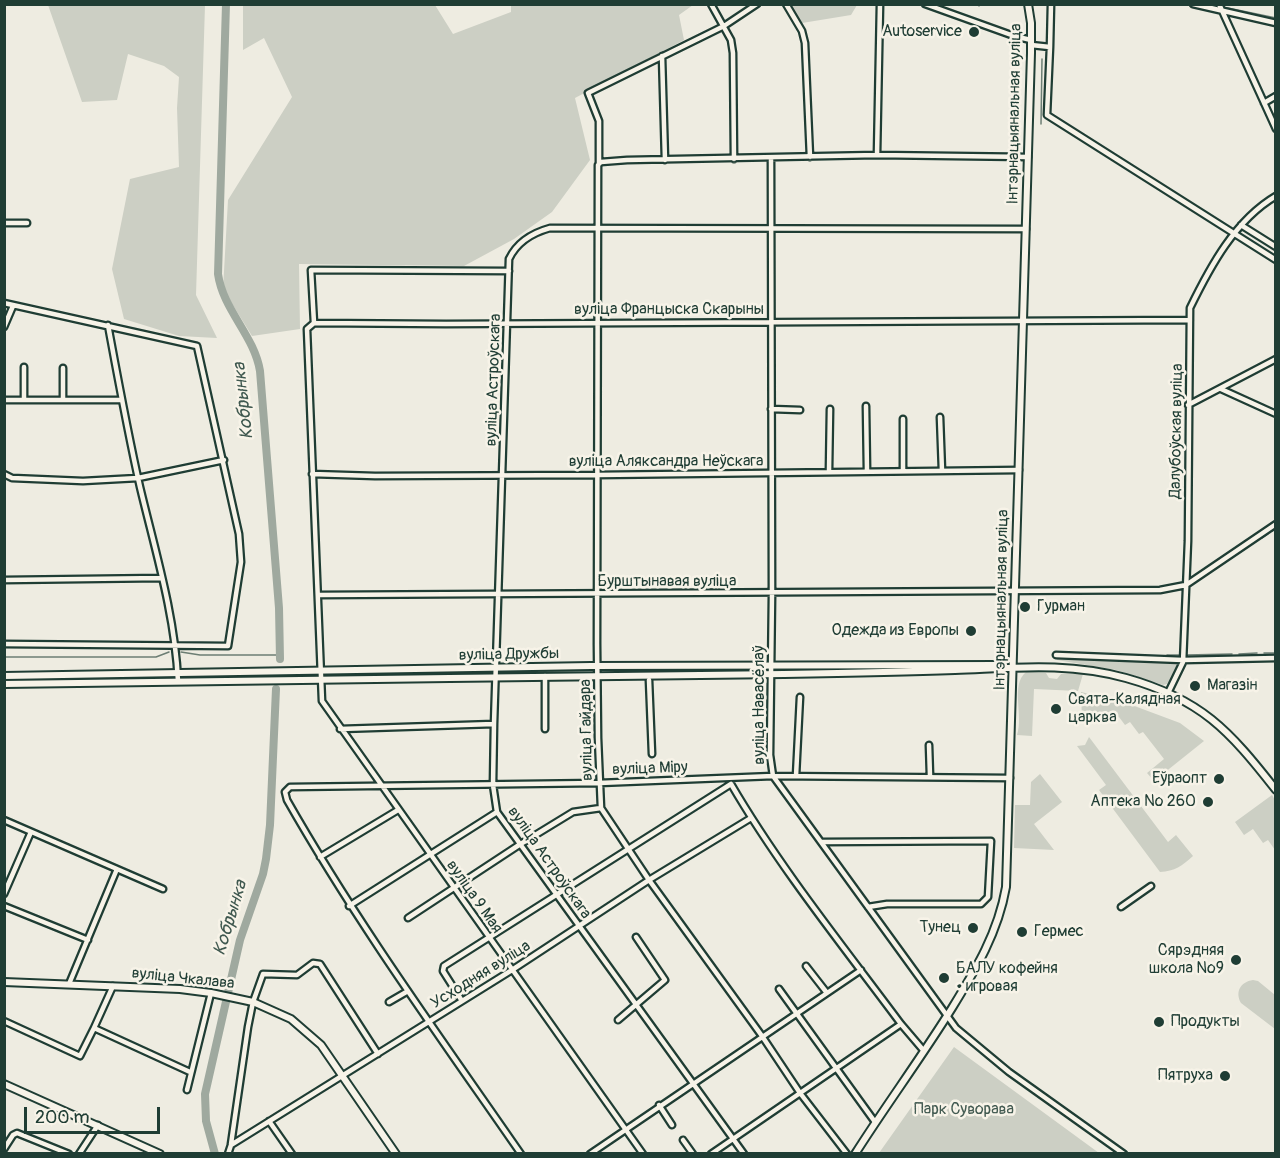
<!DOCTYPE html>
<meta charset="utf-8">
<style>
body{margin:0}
#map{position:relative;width:1280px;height:1158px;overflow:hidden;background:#eeece1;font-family:Pangolin,sans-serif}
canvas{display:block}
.frame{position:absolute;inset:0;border:6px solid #1f3d34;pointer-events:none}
.scale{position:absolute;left:24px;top:1107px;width:136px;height:27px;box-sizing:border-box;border:3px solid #1f3d34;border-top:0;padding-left:8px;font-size:18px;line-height:21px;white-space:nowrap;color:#1f3d34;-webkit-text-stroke:4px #f7f3e8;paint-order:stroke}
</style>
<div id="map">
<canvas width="1280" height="1158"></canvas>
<div class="frame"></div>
<div class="scale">200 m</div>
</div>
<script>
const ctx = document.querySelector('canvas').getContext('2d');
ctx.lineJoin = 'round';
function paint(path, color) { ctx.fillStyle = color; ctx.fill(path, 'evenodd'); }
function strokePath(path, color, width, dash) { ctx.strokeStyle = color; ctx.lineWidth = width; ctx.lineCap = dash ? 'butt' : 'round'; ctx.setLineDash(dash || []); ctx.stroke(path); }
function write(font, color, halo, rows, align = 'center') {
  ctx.font = font + ' Pangolin,sans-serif'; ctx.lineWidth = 5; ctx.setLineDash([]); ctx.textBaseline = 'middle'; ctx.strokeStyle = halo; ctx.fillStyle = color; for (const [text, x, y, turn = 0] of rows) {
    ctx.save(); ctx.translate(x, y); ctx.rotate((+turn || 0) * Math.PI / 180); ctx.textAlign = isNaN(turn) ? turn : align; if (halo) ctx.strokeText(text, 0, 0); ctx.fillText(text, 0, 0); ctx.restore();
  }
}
paint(new Path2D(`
 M48,5H205L196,295L217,338L179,336L124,319L112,269L130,179L179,167L177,108L179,77L164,66L128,54L117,100L82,102Z
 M243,5H435L453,34L511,12V5H693L679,15L684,40L575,98L590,160L552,212L514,239L464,266L299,264L300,329L252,336L223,289L228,200L292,97L264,38L243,50Z
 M790,5H857L851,15L802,23Z
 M1057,656L1175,663L1179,665V668L1167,684L1163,685L1116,670L1057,660Z
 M1031,671L1046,673L1049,678L1057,679L1061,674H1083L1078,691L1034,689L1032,736L1017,735C1024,716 1010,685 1026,672Z
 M1081,692L1121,701L1180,723L1204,741L1154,781L1147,773L1164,759L1143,732L1139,734L1130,722L1125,725L1119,717L1114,721L1106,711L1100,716L1093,714L1084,721L1082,719Z
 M1089,737L1168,842L1176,835L1193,856C1182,866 1175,871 1160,872L1099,790L1106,785L1077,746L1085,745Z
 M1040,774L1062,802L1034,824L1054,850L1014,848L1015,805H1030L1031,782Z
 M1272,795L1275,800V850L1268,840L1263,843L1253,829L1244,835L1235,822Z
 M1253,980L1258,981L1275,995V1029L1241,1003C1235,992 1240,982 1253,980Z
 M954,1047L1099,1153H879Z`), '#cccfc4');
strokePath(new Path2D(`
 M979,4V6
 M1223,7L1276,18
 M1041,124L1042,59
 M1272,531L1276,529
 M1262,538L1268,534
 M181,652L200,655H281
 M1264,653H1276
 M1239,654L1257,653
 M1167,655H1181
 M1186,655L1232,654
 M4,657H156L169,652`), '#6c7e74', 1.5);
strokePath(new Path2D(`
 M226,4L218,274C223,310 254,335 260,371L279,608L280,659
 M215,1154L206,1121L205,1094L240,940L263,874L266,859L270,825L276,689`), '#9fa99f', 8);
const minor = new Path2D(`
 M711,4L731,40L733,53L734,159
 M786,4L802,31L805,43L810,157
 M925,4L1014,36L1031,40
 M1193,4L1276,23
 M1219,4L1276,129
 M1031,45L1050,47L1047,115L1276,260
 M1050,47L1051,4
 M662,56L665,160
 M1264,103L1276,96
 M877,155L880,4
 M771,158L772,594L770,755L773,776L956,1028L1009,1072L1124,1154
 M599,163V121L588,93L724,26L757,4
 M4,223H27
 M1241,225L1276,247
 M4,303L197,346L239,534L241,562L228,646L4,644
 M314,323L307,329L322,701L643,1154
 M314,323L446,324L1190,320
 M314,323L311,270L509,271
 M108,325C118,379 128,434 140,487C155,550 175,615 178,681
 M4,327L13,306
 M1221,389L1276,414
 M4,400H122
 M24,400V367
 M63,400V368
 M1188,405L1276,359
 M866,406L867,471
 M771,409L800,410
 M940,417L942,471
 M903,419V471
 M829,471L830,409
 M4,474L12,478L83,481L138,478L224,460
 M312,474L375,476L597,475L1019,470
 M4,580L162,578
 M319,595L1160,590L1186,585L1276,524
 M1056,655L1183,660L1276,658
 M545,676V729
 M649,680L652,754
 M1168,693L1183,662L1188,541L1190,308C1210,267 1235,220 1276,196
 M340,729L494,724
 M929,745L930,776
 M796,776L800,697
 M731,784C780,868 843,946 901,1024L924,1051
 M4,820L163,889
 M822,842L991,841L988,897L981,904H887L868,907
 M320,857L398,810
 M4,894L31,832
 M4,906L88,940
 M349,906L497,812
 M1121,907L1151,886
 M408,918L519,845L573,812L601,808
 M806,966L827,993
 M69,984L117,869
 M779,989L875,1122
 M462,1001L443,971L444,966L731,784
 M389,1002L408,991
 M618,1020L665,980L636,937
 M4,1021L80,1056L94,1028L190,1072
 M94,1028L113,986
 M187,1090L211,993
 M659,1105L672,1125
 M269,1121L292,1154
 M683,1140L693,1154
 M231,1144L248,1027L253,1002L263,974L297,975L313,963L320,964L378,1054
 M4,1149L13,1135L17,1133L69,1154
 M79,1154L98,1125
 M228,1154L231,1145L512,970L649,880L751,818
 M521,1154C440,1037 357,923 287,800L285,792L290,787L599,783L773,776L1010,778
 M590,1154L861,970
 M711,1154L901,1024
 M744,1154L497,812L493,785L494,724L509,259C517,242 532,233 550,228L1026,229
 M847,1154L800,1093L762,1036L649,880L601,808L598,738L597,644L598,165L601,162L627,160L877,155L1028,157`);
const major = new Path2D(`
 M4,676L591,666L999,665
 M4,684C264,679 524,678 784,674C841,673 898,672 955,670C1015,668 1067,662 1126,678C1201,699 1229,730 1276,790
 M4,982L180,989L211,993L253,1002L291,1019L321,1045L396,1154
 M4,1084L160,1154
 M855,1154C886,1105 921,1058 952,1008C976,969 998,933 1006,887L1031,53V23L1028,4`);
strokePath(minor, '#1f3d34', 9);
strokePath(major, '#1f3d34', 10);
strokePath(minor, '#f7f3e8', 4.5);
strokePath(major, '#f7f3e8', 6);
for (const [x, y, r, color] of [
 [974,32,6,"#1f3d34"],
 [1025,607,6,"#1f3d34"],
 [971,631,6,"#1f3d34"],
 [1195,686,6,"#1f3d34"],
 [1056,709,6,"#1f3d34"],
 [1219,779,6,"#1f3d34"],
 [1208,802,6,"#1f3d34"],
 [973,928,6,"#1f3d34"],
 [1022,932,6,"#1f3d34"],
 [1236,960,6,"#1f3d34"],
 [944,978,6,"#1f3d34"],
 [1159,1022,6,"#1f3d34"],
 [1225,1076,6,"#1f3d34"]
]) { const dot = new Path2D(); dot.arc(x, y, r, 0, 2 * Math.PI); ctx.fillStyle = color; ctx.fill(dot); strokePath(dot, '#f7f3e8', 2); }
write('16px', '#1f3d34', '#f7f3e8', [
 ["Autoservice",962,32],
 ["Гурман",1037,607,"left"],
 ["Одежда из Европы",959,631],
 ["Магазін",1207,686,"left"],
 ["Свята-Калядная",1068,700,"left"],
 ["царква",1068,718,"left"],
 ["Еўраопт",1207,779],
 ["Аптека № 260",1196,802],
 ["Тунец",961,928],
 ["Гермес",1034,932,"left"],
 ["Сярэдняя",1224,951],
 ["школа №9",1224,969],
 ["БАЛУ кофейня",956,969,"left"],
 ["• игровая",956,987,"left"],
 ["Продукты",1171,1022,"left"],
 ["Пятруха",1213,1076]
], 'right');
write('16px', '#1f3d34', '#f7f3e8', [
 ["Інтэрнацыянальная вуліца",1015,114,-89],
 ["вуліца Францыска Скарыны",669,310],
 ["вуліца Астроўскага",494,380,-88],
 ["Далубоўская вуліца",1177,431,-89],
 ["вуліца Аляксандра Неўскага",666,462],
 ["Бурштынавая вуліца",667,582],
 ["Інтэрнацыянальная вуліца",1002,600,-89],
 ["вуліца Дружбы",509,655,-1],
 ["вуліца Навасёлаў",760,705,-90],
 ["вуліца Гайдара",587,730,-91],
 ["вуліца Міру",650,769,-2],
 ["вуліца Астроўскага",549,863,55],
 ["вуліца 9 Мая",474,897,55],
 ["Усходняя вуліца",481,975,-32],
 ["вуліца Чкалава",183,979,6]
]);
write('16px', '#425a51', '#f7f3e8', [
 ["Парк Суворава",964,1110]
]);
write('italic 18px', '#3f584f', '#f7f3e8', [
 ["Кобрынка",244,401,-96],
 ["Кобрынка",231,918,-73]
]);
</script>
